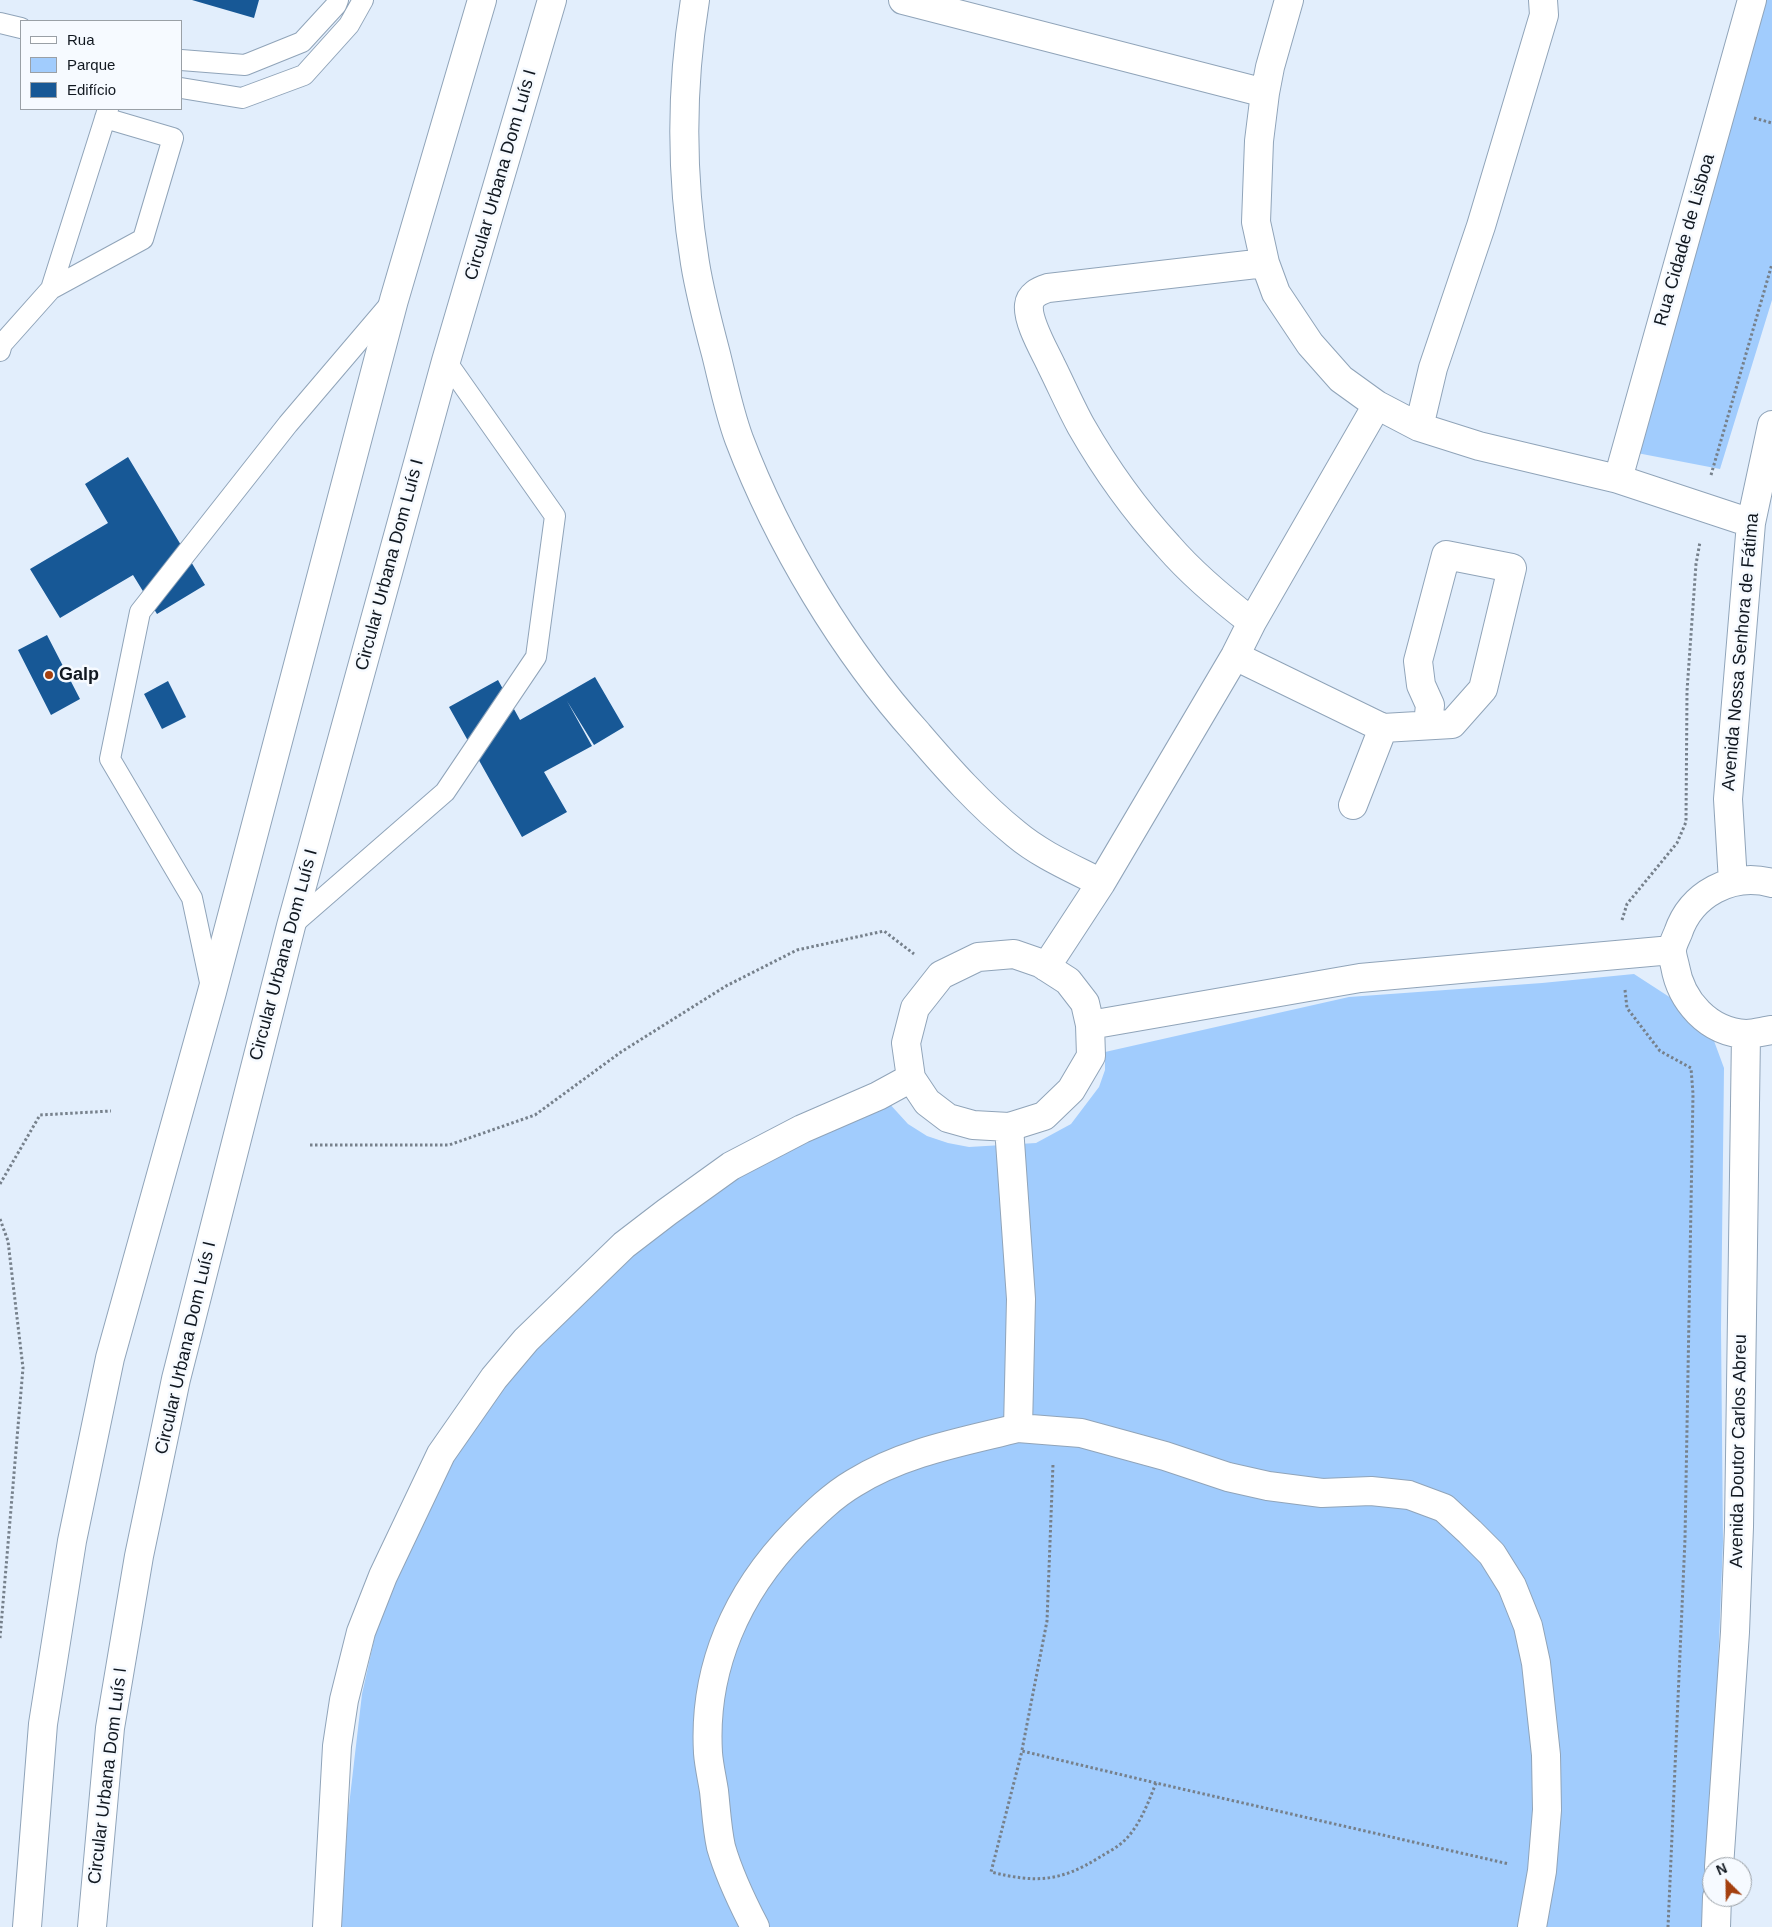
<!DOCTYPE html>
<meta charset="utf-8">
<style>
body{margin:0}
#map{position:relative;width:1772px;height:1927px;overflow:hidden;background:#e2eefc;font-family:Helvetica,sans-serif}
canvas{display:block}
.legend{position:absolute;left:20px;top:20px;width:162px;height:90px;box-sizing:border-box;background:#f6faff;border:1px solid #9aa0a6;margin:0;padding:6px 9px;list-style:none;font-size:15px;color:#111820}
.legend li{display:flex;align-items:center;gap:10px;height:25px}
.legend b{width:25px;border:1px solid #9aa0a6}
.north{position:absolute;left:1702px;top:1857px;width:50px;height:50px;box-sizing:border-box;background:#f6faff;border:1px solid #9aa0a6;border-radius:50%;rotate:337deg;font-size:14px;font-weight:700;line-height:20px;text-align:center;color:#111820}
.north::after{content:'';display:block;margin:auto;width:18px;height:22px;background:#a4400f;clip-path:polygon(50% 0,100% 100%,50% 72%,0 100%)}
</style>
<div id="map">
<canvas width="1772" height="1927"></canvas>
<ul class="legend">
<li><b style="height:6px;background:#fff"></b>Rua</li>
<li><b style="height:14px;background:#a1ccfd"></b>Parque</li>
<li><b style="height:14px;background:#175896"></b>Edifício</li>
</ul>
<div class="north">N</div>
</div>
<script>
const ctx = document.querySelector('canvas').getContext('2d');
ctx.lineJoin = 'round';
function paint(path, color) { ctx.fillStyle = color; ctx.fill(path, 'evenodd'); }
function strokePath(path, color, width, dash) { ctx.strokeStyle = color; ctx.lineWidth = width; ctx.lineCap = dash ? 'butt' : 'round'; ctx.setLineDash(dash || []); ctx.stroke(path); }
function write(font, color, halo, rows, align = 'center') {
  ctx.font = font + ' Helvetica,sans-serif'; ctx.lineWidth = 5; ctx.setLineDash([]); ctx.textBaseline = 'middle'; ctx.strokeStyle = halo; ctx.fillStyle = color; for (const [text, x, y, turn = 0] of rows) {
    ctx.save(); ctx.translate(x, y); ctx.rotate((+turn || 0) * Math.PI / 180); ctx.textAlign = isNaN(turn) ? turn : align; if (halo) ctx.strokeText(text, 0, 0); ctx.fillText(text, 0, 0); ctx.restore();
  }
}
paint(new Path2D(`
 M1766,0H1772V300L1720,469L1637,453Z
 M1634,974L1671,998L1710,1030L1724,1068L1721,1329L1723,1542L1711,1841L1703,1927H341L348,1814L362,1694L379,1618L408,1544L453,1460L502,1385L580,1296L676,1216L777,1152L887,1101L908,1124L927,1136L948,1143L969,1147L1036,1143L1071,1124L1099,1087L1105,1070V1052L1349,997L1542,983Z`), '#a1ccfd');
paint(new Path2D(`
 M192,0H259L254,18Z
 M128,457L205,585L157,614L133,575L60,618L30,569L108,523L85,484Z
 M47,635L80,699L51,715L18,650Z
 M595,677L624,727L594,745L567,701L592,746L544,772L567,812L522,837L449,707L498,680L520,720Z
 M168,681L186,717L162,729L144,694Z`), '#175896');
const service = new Path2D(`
 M0,23L21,28
 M181,60L245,65L302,42L336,5L338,0
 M181,88L242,98L304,75L349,25L363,0
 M51,289L108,109
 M0,351L2,344L51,289L143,239L173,138L105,118
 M291,926L445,792L536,657L555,516L446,361
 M211,987L192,898L110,759L140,612L288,424L391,303`);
const minor = new Path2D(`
 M695,0C681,86 681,177 695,263C700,294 708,324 716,354C723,382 729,412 739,439C778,542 844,652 918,734C948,769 980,805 1016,834C1041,855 1072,868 1101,883L1235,656L1252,622L1377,405
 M903,0L1265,93
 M1289,0L1270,67L1265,93L1259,141L1256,222L1265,263L1276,293L1310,344L1341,379L1377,405L1419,427L1479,446L1618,479L1751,523
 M1419,427L1433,368L1481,226L1544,15L1543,0
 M1618,479L1752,0
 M1252,622C1222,599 1193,575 1168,546C1135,510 1105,468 1081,426C1070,406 1061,385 1051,365C1044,350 1027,321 1029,305C1030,295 1039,291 1048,288L1265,263
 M1235,656L1383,728L1452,724L1483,689L1512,568L1446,555L1418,661L1421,685L1430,705L1428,725
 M1353,805L1383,728
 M1733,882L1728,799L1751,523L1772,425
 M1772,883C1732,872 1691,894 1678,933C1676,938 1672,945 1672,951C1672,956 1674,961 1675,966C1681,1001 1708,1032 1746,1034C1754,1034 1764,1031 1772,1030
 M1014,954L1040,963L1068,981L1085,1003L1090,1025L1091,1056L1071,1090L1044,1116L1009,1127L973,1125L948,1118L927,1102L911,1078L906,1043L915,1008L941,975L978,957Z
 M1046,967L1101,883
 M1090,1025L1360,978L1672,950
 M1009,1127L1021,1299L1018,1428L1081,1433L1165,1456L1228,1477L1268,1486L1322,1493L1371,1491L1409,1495L1444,1508L1470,1532L1492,1554L1512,1586L1528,1626L1536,1663L1546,1755L1547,1810L1542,1871L1532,1927
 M1719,1867L1735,1632L1739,1527L1746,1034
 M327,1927L337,1746L344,1700L361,1632L383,1576L441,1454L494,1378L526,1340L624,1245L667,1212L731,1166L802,1129L878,1096L911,1078
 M755,1927C742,1902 729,1875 721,1847C717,1829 716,1809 714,1791C712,1778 709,1766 708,1753C703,1668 737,1592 796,1532C814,1514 832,1496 854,1483C904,1452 962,1442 1018,1428
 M1716,1927L1717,1897`);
const trunk = new Path2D(`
 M27,1927L43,1724L72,1541L110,1358L212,992L394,300L482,0
 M92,1927L110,1728L139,1556L176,1379L291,926L446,361L552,0`);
strokePath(service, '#90a4b9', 22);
strokePath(minor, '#90a4b9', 30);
strokePath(trunk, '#90a4b9', 30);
strokePath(new Path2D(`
 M1754,118L1772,123
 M1711,475L1772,264
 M1622,920L1627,904L1677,843L1686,822L1687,691L1696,564L1700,542
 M1625,990L1627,1008L1660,1051L1691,1068L1693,1094L1685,1539L1668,1927
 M310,1145H449L535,1115L621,1052L726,986L797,950L884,931L914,954
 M0,1184L40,1115L111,1111
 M0,1219L8,1241L23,1368L0,1638
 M1022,1750L1047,1621L1053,1464
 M1156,1783C1148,1803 1140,1825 1125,1840C1118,1847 1108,1852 1100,1857C1060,1882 1036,1883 991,1872L1022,1751L1156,1783L1509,1864`), '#76808b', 3, [2.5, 2.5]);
strokePath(service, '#fff', 20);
strokePath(minor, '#fff', 28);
strokePath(trunk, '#fff', 28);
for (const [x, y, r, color] of [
 [49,675,5,"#a4400f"]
]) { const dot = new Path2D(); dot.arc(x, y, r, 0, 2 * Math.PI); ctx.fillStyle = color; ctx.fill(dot); strokePath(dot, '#f6faff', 2); }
write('18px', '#111820', '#f6faff', [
 ["Circular Urbana Dom Luís I",501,175,-74],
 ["Rua Cidade de Lisboa",1685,240,-74],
 ["Circular Urbana Dom Luís I",390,565,-75],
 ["Avenida Nossa Senhora de Fátima",1741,652,-85],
 ["Circular Urbana Dom Luís I",284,955,-75],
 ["Circular Urbana Dom Luís I",186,1348,-77],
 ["Avenida Doutor Carlos Abreu",1739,1451,-89],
 ["Circular Urbana Dom Luís I",108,1776,-83]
]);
write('bold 18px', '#111820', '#f6faff', [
 ["Galp",59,675]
], 'left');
</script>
